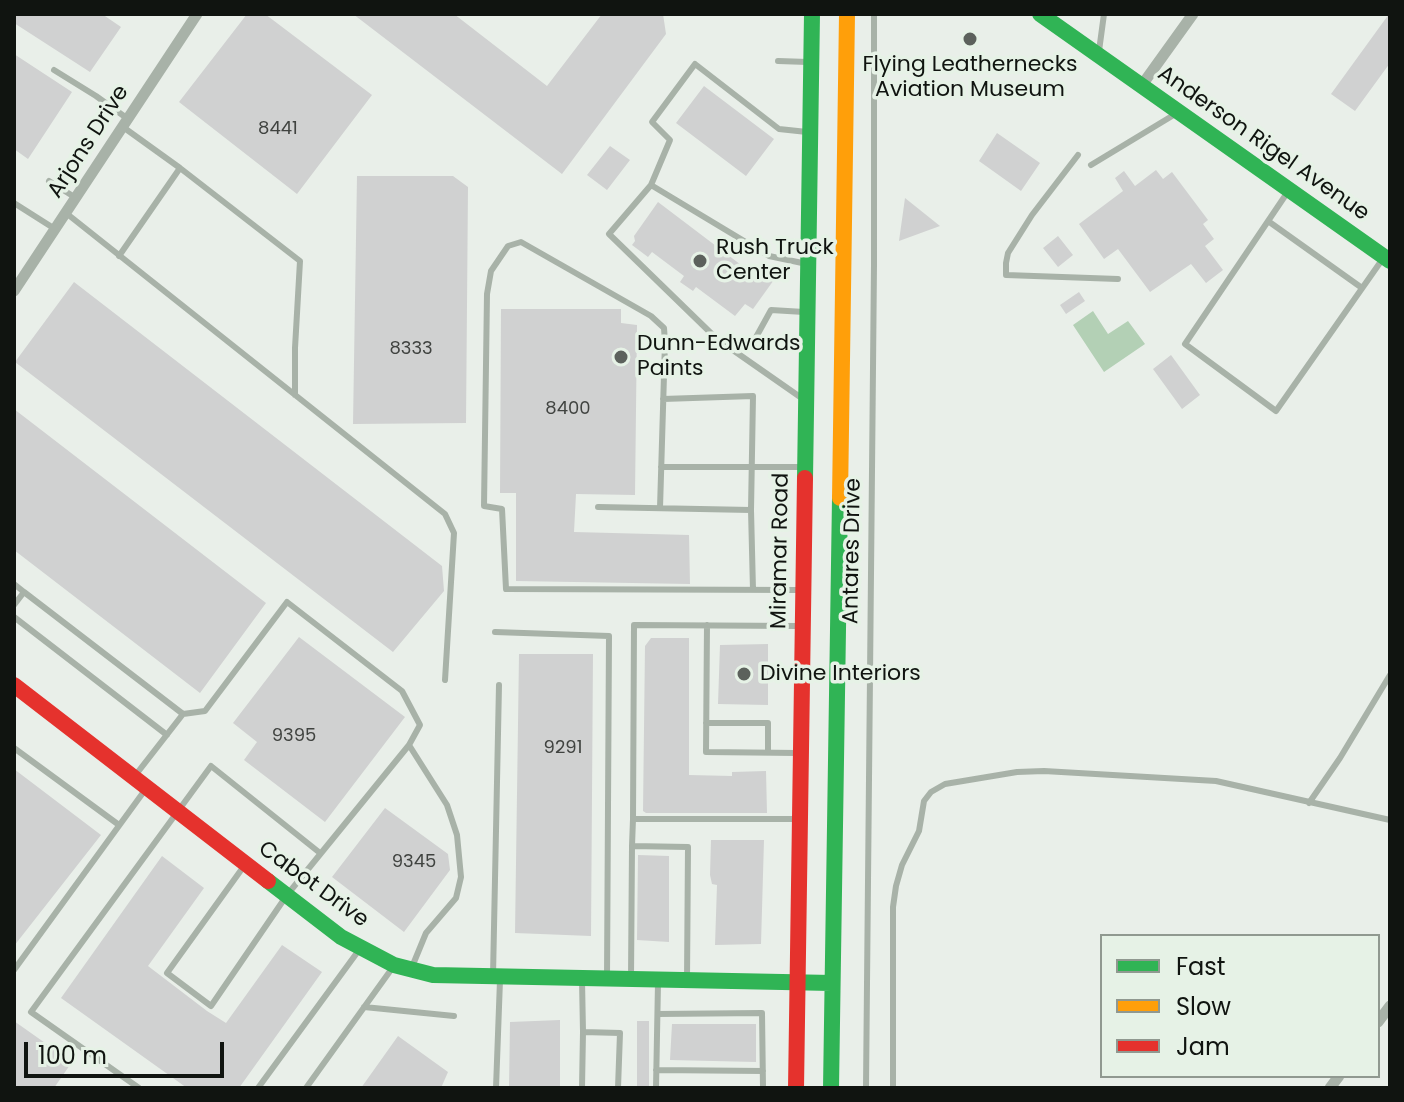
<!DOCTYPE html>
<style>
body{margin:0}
#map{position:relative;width:1404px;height:1102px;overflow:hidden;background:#e9efe9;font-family:Poppins,sans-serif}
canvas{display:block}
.frame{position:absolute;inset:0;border:16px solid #101410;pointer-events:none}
.legend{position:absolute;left:1100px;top:934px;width:280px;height:144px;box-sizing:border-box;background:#e6f2e6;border:2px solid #909990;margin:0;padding:10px 14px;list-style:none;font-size:24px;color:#101410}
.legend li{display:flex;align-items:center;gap:16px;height:40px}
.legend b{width:40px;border:2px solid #909990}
.scale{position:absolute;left:24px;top:1042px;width:200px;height:36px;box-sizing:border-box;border:4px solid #101410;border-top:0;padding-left:10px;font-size:24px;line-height:28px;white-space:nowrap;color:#101410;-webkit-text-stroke:6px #e6f2e6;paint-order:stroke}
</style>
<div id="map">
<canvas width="1404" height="1102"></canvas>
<div class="frame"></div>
<ul class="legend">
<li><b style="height:10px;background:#30b455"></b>Fast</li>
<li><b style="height:10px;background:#ff9f0a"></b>Slow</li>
<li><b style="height:10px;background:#e5322d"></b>Jam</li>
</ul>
<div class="scale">100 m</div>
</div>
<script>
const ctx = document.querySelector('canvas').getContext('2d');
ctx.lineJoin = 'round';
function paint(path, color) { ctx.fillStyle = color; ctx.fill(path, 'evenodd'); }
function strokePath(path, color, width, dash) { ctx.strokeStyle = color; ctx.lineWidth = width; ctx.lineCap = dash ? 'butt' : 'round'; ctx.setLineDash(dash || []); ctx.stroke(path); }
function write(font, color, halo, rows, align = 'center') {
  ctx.font = font + ' Poppins,sans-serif'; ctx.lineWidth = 7; ctx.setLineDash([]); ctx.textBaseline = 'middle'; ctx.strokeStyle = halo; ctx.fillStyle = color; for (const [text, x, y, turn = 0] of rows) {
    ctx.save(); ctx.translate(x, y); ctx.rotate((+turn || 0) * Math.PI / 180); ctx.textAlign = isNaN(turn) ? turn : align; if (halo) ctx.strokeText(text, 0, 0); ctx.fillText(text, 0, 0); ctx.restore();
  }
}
paint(new Path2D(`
 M1093,311L1108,334L1128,321L1145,344L1104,372L1073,325Z`), '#b3d0b5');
paint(new Path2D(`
 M14,14H102L121,27L90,72L14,23Z
 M247,14H265L372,95L297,194L179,102Z
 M353,14H454L547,86L602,14H663L666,34L562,174Z
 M1389,14L1390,63L1355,111L1331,94Z
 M14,54L72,92L28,159L14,149Z
 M704,86L774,139L746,176L676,123Z
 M997,133L1040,163L1021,191L979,161Z
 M610,146L630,160L607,190L587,175Z
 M1156,170L1163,179L1172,172L1208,220L1203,224L1214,239L1205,246L1223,270L1206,283L1191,264L1150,292L1118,249L1104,259L1079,224L1123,191L1115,178L1124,171L1135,186Z
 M357,176H453L468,187L466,423L353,424Z
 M905,198L940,226L899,241Z
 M658,202L753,274L761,264L776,277L753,309L745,304L735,316L696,287L693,291L680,282L684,276L652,252L648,257L632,245L635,241L634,236Z
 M1058,236L1073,255L1058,267L1043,248Z
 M74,282L442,566L444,591L393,652L15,362Z
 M1079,292L1085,301L1066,314L1060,305Z
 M501,309H621V323L637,325L635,495L576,494L574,532L689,535L690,584L516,581V493H500Z
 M1171,355L1200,395L1182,409L1153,369Z
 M14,409L266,603L200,693L14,550Z
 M299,637L405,717L325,822L244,760L257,742L233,723Z
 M651,638H689V775L732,776V772L766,771L767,813H646L643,811L645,646Z
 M768,644V705L718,704L720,645Z
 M519,654H593L591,936L515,933Z
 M14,769L101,835L14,946Z
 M385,808L448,854L450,870L404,932L332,877Z
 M711,840H764L761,944L715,945L717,885L712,884L710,875Z
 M638,855L669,856V942L637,940Z
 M162,856L204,888L148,966L207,1011L226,1023L282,945L322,972L239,1088H187L61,998Z
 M560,1020V1088H509L510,1022Z
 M14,1021L72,1062L54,1088H14Z
 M637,1021H649V1088H637Z
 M672,1024H756V1062L670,1060Z
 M398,1036L448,1072L441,1088H361Z`), '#d0d1d1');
strokePath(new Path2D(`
 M1099,51L1104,14
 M778,61L808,62
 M54,70L96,96L128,119
 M123,127L180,168L300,261L295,348V395
 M1078,155L1032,215L1008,253L1006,263V275L1118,279
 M1091,165L1177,113
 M49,181L76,198
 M651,185L670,140L652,122L695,64L779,129L807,132
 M1287,193L1185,344L1276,411L1384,257
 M14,203L55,229
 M66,213L445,514L454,533L445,680
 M1268,221L1362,288
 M119,256L180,168
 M755,339L771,310L804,312
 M663,399L753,396L751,510L753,590
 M803,399L717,339L609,234L651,185L769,256L807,264
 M661,467H801
 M598,507L751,510
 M660,508L665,342L664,328L651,316L521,242L508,246L491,271L487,294L484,506L502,509L506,589L799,590
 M14,584L24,592
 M14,605L24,592L183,714L134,777
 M14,617L167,735
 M707,625L706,752L797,753
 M495,632L609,636L607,978
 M183,714L205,711L287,602L402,691L420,725L409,745L287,895L211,1006L167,973L244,866
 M706,723H768V752
 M409,745L447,805L457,835L461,877L456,898L426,933L412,967
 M14,748L119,825
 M1309,803L1340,758L1390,675
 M795,819H633L634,625L798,626
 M632,846L633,819
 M14,970L145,790
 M493,976L499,685
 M631,978L632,846L688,847L687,980
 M582,980L583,1032
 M364,1007L454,1016
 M658,1014L762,1013L763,1088
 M656,1070L763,1071
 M139,1088L31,1012L211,766L320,853
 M258,1088L359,950
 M306,1088L393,967
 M496,1088L500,980
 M582,1088L583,1032L620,1033L618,1088
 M656,1088L658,983
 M866,1088L874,265V14
 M893,1088V907L896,886L902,865L919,831L924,801L931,792L945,784L1017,772L1044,771L1216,781L1390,820`), '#a8b2a8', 6);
strokePath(new Path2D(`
 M1142,85L1193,14
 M14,291L197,14
 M1378,1022L1390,1006
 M1330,1088L1339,1076`), '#a8b2a8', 11);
strokePath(new Path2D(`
 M1040,14L1390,261
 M805,478L812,14
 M268,881L341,937L394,965L433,975L832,983
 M831,1088L840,498`), '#30b455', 16);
strokePath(new Path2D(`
 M840,498L847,14`), '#ff9f0a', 16);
strokePath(new Path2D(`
 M14,685L268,881
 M796,1088L805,478`), '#e5322d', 16);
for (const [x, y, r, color] of [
 [970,39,8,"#5c615c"],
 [700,261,8,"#5c615c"],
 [621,357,8,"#5c615c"],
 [744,674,8,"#5c615c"]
]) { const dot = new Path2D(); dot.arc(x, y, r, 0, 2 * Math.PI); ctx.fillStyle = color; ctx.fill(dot); strokePath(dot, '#e6f2e6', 3); }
write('18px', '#404340', null, [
 ["8441",278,129],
 ["8333",411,349],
 ["8400",568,409],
 ["9395",294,736],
 ["9291",563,748],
 ["9345",414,862]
]);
write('22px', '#101410', '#e6f2e6', [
 ["Flying Leathernecks",970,65,"center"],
 ["Aviation Museum",970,90,"center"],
 ["Rush Truck",716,248],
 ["Center",716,273],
 ["Dunn-Edwards",637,344],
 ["Paints",637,369],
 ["Divine Interiors",760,674]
], 'left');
write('22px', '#101410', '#e6f2e6', [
 ["Arjons Drive",89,142,-57],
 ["Anderson Rigel Avenue",1263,144,35],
 ["Miramar Road",781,551,-89],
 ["Antares Drive",853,551,-89],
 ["Cabot Drive",313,885,36]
]);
</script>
